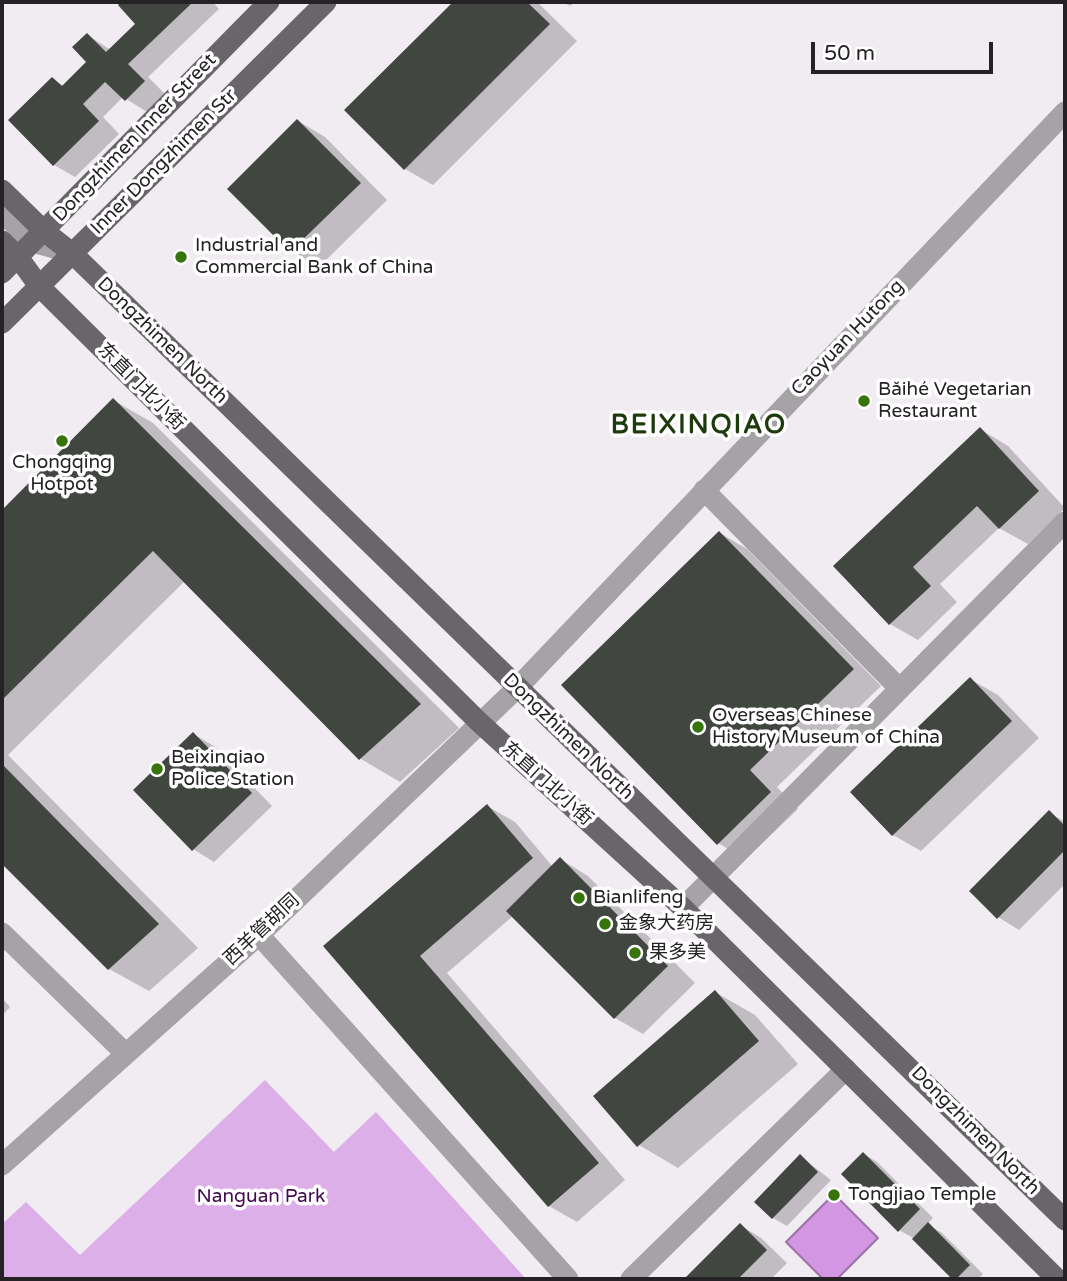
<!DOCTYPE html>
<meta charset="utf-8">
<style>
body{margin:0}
#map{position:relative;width:1067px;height:1281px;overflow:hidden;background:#f1ebf2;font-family:"Varela Round",sans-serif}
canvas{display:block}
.frame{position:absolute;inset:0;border:4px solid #242225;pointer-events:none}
.scale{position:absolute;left:811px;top:42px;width:182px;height:32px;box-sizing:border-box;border:4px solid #242225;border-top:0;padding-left:9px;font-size:21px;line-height:24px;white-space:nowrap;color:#242225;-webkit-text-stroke:5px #fff;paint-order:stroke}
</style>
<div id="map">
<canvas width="1067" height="1281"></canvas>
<div class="frame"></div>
<div class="scale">50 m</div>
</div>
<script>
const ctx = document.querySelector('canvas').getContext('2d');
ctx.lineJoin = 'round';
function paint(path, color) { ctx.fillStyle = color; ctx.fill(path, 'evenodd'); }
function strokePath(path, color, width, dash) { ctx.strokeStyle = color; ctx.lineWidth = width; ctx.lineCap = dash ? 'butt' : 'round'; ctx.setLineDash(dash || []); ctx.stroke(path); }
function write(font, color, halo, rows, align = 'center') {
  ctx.font = font + ' "Varela Round","Noto Sans SC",sans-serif'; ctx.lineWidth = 7; ctx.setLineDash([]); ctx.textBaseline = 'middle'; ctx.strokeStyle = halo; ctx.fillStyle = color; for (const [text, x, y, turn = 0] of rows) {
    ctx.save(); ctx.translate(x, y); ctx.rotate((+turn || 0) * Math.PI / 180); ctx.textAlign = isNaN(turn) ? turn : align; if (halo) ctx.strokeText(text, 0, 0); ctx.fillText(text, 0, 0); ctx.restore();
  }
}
paint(new Path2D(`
 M265,1080L334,1152L376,1112L526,1279H2V1224L26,1202L80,1255Z`), '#dcafe8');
const water = new Path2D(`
 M834,1194L878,1238L837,1279H823L786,1242Z`);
paint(water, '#d396e3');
strokePath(water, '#9e73aa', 2);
paint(new Path2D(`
 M124,2H213L219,9L148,77L165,94L147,112L123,97L103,117L119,134L75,177L54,165L52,79L64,86L89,62L87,35L111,50L138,24L120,5Z
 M456,2H537L577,41L433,185L405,169L347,110Z
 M562,2H575L570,6Z
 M298,121L325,137L387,200L319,267L292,251L230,189Z
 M113,400L153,423L459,728L400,782L361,759L185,581L8,755L198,948L149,991L109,969L2,862V512Z
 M980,429L1008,446L1065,508L1028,544L999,528L940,584L957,602L918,640L890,624L836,566Z
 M720,533L747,549L881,686L777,787L798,809L746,859L718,843Z
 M970,679L998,695L1039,738L921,851L893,835Z
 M193,734L214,746L272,806L214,862L193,849Z
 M487,806L515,822L553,867L560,859L588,876L695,983L643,1034L615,1018L513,916L447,973L625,1180L577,1222L549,1206L325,946Z
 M1050,813L1065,822V884L1019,930L998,917Z
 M715,992L755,1015L798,1064L678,1168L639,1145Z
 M2,998L10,1007L2,1016Z
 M864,1154L877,1162L933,1218L927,1224L942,1233L983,1274L978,1279H955L913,1238L899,1230Z
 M800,1156L831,1180L787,1226L773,1218Z
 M740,1225L761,1238L787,1263L771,1279H686Z`), '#0003');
paint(new Path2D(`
 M121,2H193L128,64L145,81L125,101L105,82L83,104L99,121L53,166L8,120L52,77L62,86L86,62L72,47L87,33L106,52L135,24L118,5Z
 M453,2H527L550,24L404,170L344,110Z
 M297,119L361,183L290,252L227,189Z
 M113,398L421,704L359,760L153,551L2,700V510Z
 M980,427L1039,491L999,529L977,506L913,567L931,586L889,625L833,566Z
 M719,531L854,669L750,770L771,792L717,845L561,685Z
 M970,677L1012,721L892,836L850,792Z
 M193,732L252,793L192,851L133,790Z
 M2,764L159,924L108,970L2,864Z
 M487,804L533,858L420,956L599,1163L548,1207L323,946Z
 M1049,810L1065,826V850L997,919L969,891Z
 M560,857L668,966L614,1019L506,911Z
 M715,990L759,1041L637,1147L593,1096Z
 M863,1152L920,1209L898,1232L841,1174Z
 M800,1154L818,1172L772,1219L754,1202Z
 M928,1222L970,1265L956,1279H952L912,1239Z
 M740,1223L767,1250L738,1279H684Z`), '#424641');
strokePath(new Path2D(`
 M2,212L32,242L72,253
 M704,490L900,689
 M683,908L1065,522
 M2,933L126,1054
 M259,935L568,1279
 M2,1165L259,935L517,688L1065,112
 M631,1279L846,1069`), '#a5a3a6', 21);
strokePath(new Path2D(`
 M2,190L44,231L72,253L1065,1220
 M2,241L18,257L39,286L479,722L683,908L1057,1279
 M2,273L269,2
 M2,323L326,2`), '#69656a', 21);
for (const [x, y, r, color] of [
 [181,257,7,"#37750c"],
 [864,401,7,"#37750c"],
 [62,441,7,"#37750c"],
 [698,727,7,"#37750c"],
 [157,769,7,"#37750c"],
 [579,898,7,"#37750c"],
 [605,924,7,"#37750c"],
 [635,953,7,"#37750c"],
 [834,1195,7,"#37750c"]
]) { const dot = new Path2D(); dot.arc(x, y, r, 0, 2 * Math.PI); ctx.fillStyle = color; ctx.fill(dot); strokePath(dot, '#fff', 2.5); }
write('19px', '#242225', '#fff', [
 ["Dongzhimen Inner Street",135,138,-46],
 ["Inner Dongzhimen Str",164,162,-45],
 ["Caoyuan Hutong",848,338,-46],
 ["Dongzhimen North",162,341,44],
 ["东直门北小街",141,387,45],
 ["Dongzhimen North",568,737,44],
 ["东直门北小街",547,784,42],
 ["西羊管胡同",262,930,-43],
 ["Dongzhimen North",975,1131,45]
]);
write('19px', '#242225', '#fff', [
 ["Industrial and",195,246],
 ["Commercial Bank of China",195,268],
 ["Bǎihé Vegetarian",878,390],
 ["Restaurant",878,412],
 ["Chongqing",62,463,"center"],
 ["Hotpot",62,485,"center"],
 ["Overseas Chinese",712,716],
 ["History Museum of China",712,738],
 ["Beixinqiao",171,758],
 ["Police Station",171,780],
 ["Bianlifeng",593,898],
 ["金象大药房",619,924],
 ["果多美",649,953],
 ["Tongjiao Temple",848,1195]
], 'left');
write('19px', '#430a50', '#fff', [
 ["Nanguan Park",261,1197]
]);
ctx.letterSpacing = '2px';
write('bold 26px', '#1d3b0d', '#fff', [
 ["BEIXINQIAO",699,426]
]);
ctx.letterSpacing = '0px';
</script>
